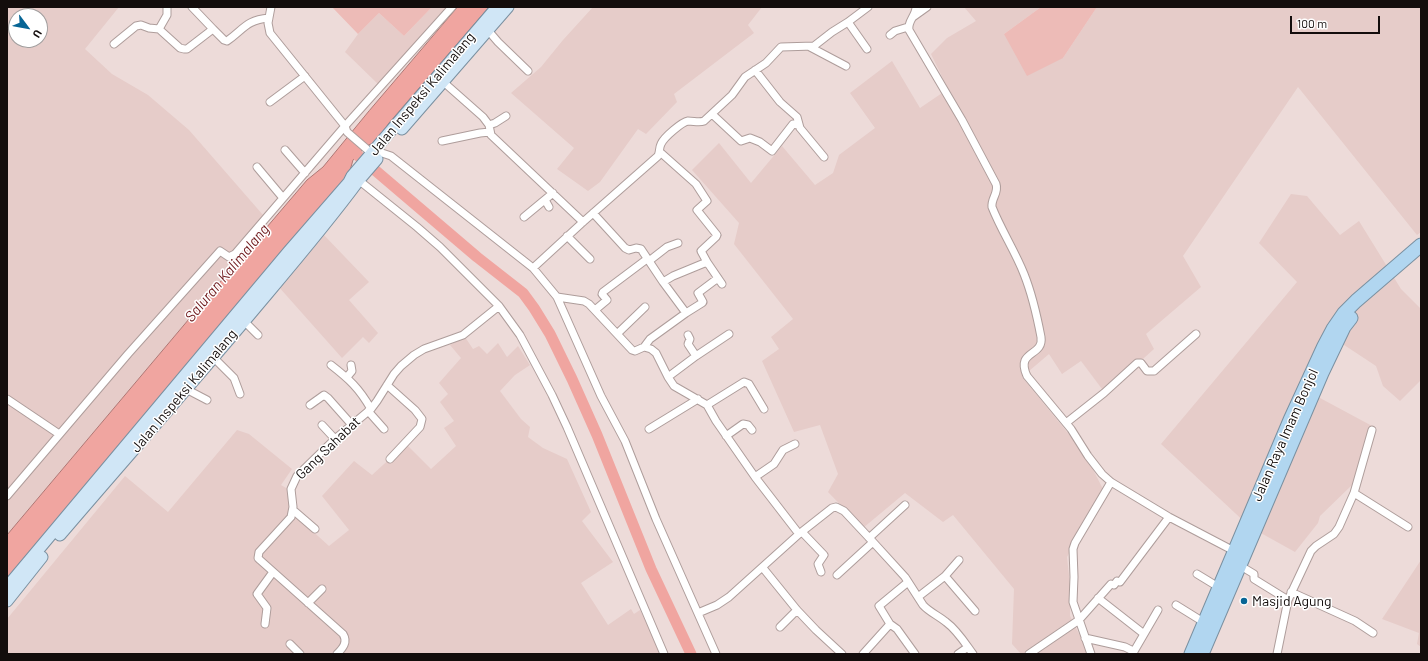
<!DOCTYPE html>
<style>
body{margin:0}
#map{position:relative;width:1428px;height:661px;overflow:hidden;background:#eddbd9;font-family:Barlow,sans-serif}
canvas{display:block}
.frame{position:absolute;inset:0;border:8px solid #130d0c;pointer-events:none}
.north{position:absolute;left:8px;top:8px;width:40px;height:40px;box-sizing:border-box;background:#fff;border:1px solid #a19e9e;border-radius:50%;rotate:122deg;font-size:11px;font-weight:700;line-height:16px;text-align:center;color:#130d0c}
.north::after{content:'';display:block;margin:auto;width:14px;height:18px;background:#076595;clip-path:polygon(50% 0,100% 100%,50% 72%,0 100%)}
.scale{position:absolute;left:1290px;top:16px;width:90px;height:18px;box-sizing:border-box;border:2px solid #130d0c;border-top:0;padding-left:5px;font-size:12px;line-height:14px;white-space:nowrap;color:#130d0c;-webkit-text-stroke:3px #fff;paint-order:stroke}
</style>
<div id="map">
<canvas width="1428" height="661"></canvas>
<div class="frame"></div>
<div class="north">U</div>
<div class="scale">100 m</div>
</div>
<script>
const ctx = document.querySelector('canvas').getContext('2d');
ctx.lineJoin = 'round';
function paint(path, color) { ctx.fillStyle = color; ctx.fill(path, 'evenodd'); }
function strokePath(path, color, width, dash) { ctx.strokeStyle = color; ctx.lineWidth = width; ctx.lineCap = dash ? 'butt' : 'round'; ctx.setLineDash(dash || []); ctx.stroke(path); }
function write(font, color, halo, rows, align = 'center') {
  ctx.font = font + ' Barlow,sans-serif'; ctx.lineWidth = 3; ctx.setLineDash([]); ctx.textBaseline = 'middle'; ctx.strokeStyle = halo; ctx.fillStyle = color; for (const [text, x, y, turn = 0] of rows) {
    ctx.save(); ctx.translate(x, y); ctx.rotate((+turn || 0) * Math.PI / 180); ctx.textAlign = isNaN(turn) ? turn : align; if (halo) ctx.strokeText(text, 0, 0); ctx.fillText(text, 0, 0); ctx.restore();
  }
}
paint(new Path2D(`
 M7,7H119L85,49L112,74L148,95L189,130L263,215L232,256V268L7,535ZM16,16H40V40H16Z
 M432,7H448L381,87L345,52L358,34L379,13L404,36Z
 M593,7H762L748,25L754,33L674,94L677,102L646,134L638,129L600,182L588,191L557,169L574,148L511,93L541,67L563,40Z
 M964,7H1041L1004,34L1063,58L1097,7H1421V232L1417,235L1298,87L1183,256L1201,287L1146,334L1154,349L1105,393L1081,361L1062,374L1049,354L1022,377L1085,454L1104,491L1067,557L1070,585V616L1089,654H1021L1012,644L1014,589L953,515L943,522L905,493L863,528L828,492L838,474L820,425L794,432L762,361L779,349L771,337L793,319L734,244L739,223L692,170L719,143L751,183L782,146L815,185L833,173L839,155L875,128L850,93L892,61L920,108L948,89L931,54L947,38L976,21Z
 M1291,194L1307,196L1340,235L1359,221L1401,289L1421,309V380L1400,401L1383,386L1376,366L1332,337L1307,391L1374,427L1352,485L1320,516L1318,523L1295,552L1250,527L1161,444L1297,282L1259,243Z
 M322,233L369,282L349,300L378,333L369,343L363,337L342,358L278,286Z
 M465,337L473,349L479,346L487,354L498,343L507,357L518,346L530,365L515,375L500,391L521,419L530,427L528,437L543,448L567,459L591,512L582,521L613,562L581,583L608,625L631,609L634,614L640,610L661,654H7V619L125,476L168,512L237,430L249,434L292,469L281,485L293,492L297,517L329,546L349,530L322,496L354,461L372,475L406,444L431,469L456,446L444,428L454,421L440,402L448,394L439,383L461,358L450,345Z
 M1421,560V647L1417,644L1419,633L1382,619Z`), '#e6ccc9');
paint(new Path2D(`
 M332,7H432L404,36L379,13L358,34Z
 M1041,7H1097L1063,58L1027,76L1004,34Z`), '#edbbb7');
const water = new Path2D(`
 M458,7H489L389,123L376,142L366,146L353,160L349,174L7,578V535L232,268L307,180L323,167L369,111Z`);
paint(water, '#f0a5a0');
strokePath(water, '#ae7774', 1);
strokePath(new Path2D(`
 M349,148L477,257L523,293L534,308L550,334L572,379L597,435L651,569L691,654`), '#f0a5a0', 11);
const street = new Path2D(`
 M192,7L213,29
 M271,7L268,23L270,33L345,126L347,132L369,151L372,153H382L391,156L533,268L557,297L601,396L625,441L656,519L716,654
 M916,7C916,16 907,21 909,30L962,120L996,184C999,193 991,198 992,207C1001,230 1015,251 1024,274C1032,294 1037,316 1041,337C1044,357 1015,350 1027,376L1071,429L1088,456L1102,474L1111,482L1169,517L1234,551
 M913,17L927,7
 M848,22L867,49
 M486,28L498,42L528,71
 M159,29L167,15V7
 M890,35L895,31L908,27
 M114,44L136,26L141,25L149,28L159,29L180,48L184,49H187L213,29L224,40L227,41C244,29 246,20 269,18
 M810,47L846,66
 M755,70L780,102L797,117L800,128L824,157
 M440,79L483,117L489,125L491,135L583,222
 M270,102L305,76
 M712,114L741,141L750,138L760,142L772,151L793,124L798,125
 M489,125L495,123L506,116
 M442,141L480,133L490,132
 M285,150L305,173
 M660,152L696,184L707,201L697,210L717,235L716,237L701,251L707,262
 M257,167L283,198
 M356,178L417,227L440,247L499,306L520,335L552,395L567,427L664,654
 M545,200L549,207
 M593,213L625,248L629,250L636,248L641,249L663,282L686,313L650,339L644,347
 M524,217L553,193
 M567,236L590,259
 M649,261L667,247L678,243
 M533,268L583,222L658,156C660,152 659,148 661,144C664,137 682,122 688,121C694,121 699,123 704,121L732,95L745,77L766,63L781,47L814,46L832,32L848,22L868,7
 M663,282L673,276L707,262L722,284
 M557,297L584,301L589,304L632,350L635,351L644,347L651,349L656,353L668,377L674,386L707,405L716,421L755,477L799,534
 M595,310L607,300L602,294L603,292L647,259
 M686,313L702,303L703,302L698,293L718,278
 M242,319L258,335
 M617,334L645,307
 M688,335L690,339L688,344L696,356
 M211,355L234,378L240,394
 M331,365C349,379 359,388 371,409
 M347,377L352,371L351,365
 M668,377L696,356L729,334
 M387,385L415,410L422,419L420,427L390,459
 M184,388L207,400
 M7,399L59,434
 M310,405L324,395L328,398L352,425
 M707,405L744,382L749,384L764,409
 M368,411L384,429
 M1066,423L1104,393L1137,363H1141L1147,371H1154L1196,334
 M322,425L335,439
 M649,429L698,399
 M726,436L743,424L748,425L752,430
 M755,477L774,464L783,450L795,444
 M1354,493L1408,527
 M7,496L128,354L220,251L229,257L235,254L345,126L452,7
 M293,510L315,529
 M802,532L824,555L818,564L821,572
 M869,538L905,505
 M1239,565L1254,574V579L1288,600
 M763,568L797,610L816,630L842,654
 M1197,574L1220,588
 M837,575L873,542
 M945,576L975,611
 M1291,592L1355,621L1373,633
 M918,597L945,576L959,560
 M1098,598L1144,634
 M308,603L322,589
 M1176,605L1205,623
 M698,613L717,605L729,597L799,534L832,508L836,507L844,511L873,542L905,577L923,605C929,612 939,616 946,622C957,630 965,643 973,654
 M265,624L267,608L257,594L273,572
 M890,624L879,606L908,582
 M780,627L797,610
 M1085,638L1125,647L1131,650L1134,654
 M290,644L300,654
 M1133,653L1158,610
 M337,654C343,648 348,642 343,634L260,560L258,558L259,552L291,517L293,507L291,489L297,476L335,439L371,409L377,401L394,374L401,366L414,355L424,349L463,335L499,306
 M863,654L890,624L897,629L915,654
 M958,654L968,647
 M1029,654L1079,620L1111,584L1114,585L1117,581L1120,582L1169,517
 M1091,654L1073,602L1074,577L1073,549L1075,543L1111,482
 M1277,654L1288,600L1311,551L1316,546L1334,534L1339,527L1354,493L1372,430`);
const primary = new Path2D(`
 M402,129L508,7
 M352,181L359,180L377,159
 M60,535C124,460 189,387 252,312C289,268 326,225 359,180
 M7,587L289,251L349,182L352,176L497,7
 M7,601L42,557`);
const highway = new Path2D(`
 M1191,654L1290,420L1324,346L1333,329L1344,313L1356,301L1421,245
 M1202,654L1322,373L1344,327L1351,318`);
strokePath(street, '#ae9d9b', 9);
strokePath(primary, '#7a90a0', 13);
strokePath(highway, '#7a90a0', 15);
strokePath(street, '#fff', 7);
strokePath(primary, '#d0e6f6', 11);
strokePath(highway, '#b1d6f0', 13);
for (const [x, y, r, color] of [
 [1244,601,4,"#076595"]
]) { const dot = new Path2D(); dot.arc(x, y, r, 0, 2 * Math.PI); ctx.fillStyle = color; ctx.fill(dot); strokePath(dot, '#fff', 1.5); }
write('14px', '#130d0c', '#fff', [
 ["Jalan Inspeksi Kalimalang",422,94,-50],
 ["Jalan Inspeksi Kalimalang",184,391,-50],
 ["Jalan Raya Imam Bonjol",1285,435,-66],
 ["Gang Sahabat",328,448,-44]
]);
write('14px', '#130d0c', '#fff', [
 ["Masjid Agung",1252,601]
], 'left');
write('italic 15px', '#701a1d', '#fff', [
 ["Saluran Kalimalang",227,273,-50]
]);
</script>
